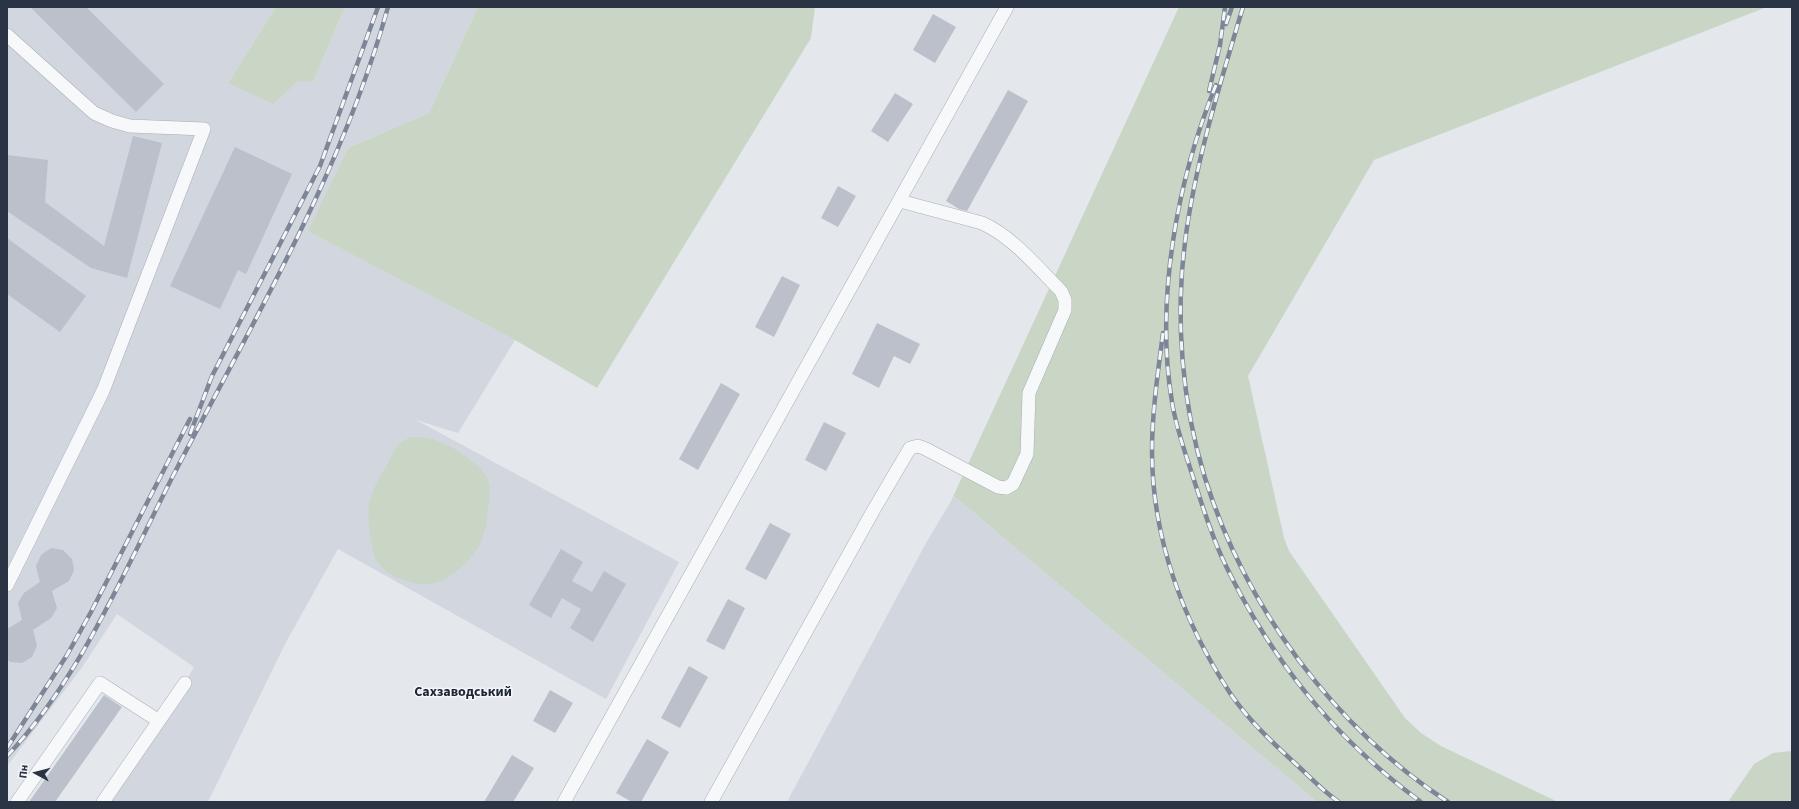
<!DOCTYPE html>
<meta charset="utf-8">
<style>
body{margin:0}
#map{position:relative;width:1799px;height:809px;overflow:hidden;background:#e4e7ec;font-family:"Source Sans 3",sans-serif}
canvas{display:block}
.frame{position:absolute;inset:0;border:8px solid #2b3445;pointer-events:none}
.north{position:absolute;left:16px;top:753px;width:40px;height:40px;-webkit-text-stroke:3px #f4f6f9;paint-order:stroke;rotate:277deg;font-size:11px;font-weight:700;line-height:16px;text-align:center;color:#2b3445}
.north::after{content:'';display:block;margin:auto;width:14px;height:18px;background:#2b3445;clip-path:polygon(50% 0,100% 100%,50% 72%,0 100%)}
</style>
<div id="map">
<canvas width="1799" height="809"></canvas>
<div class="frame"></div>
<div class="north">Пн</div>
</div>
<script>
const ctx = document.querySelector('canvas').getContext('2d');
ctx.lineJoin = 'round';
function paint(path, color) { ctx.fillStyle = color; ctx.fill(path, 'evenodd'); }
function strokePath(path, color, width, dash) { ctx.strokeStyle = color; ctx.lineWidth = width; ctx.lineCap = dash ? 'butt' : 'round'; ctx.setLineDash(dash || []); ctx.stroke(path); }
function write(font, color, halo, rows, align = 'center') {
  ctx.font = font + ' "Source Sans 3",sans-serif'; ctx.lineWidth = 3; ctx.setLineDash([]); ctx.textBaseline = 'middle'; ctx.strokeStyle = halo; ctx.fillStyle = color; for (const [text, x, y, turn = 0] of rows) {
    ctx.save(); ctx.translate(x, y); ctx.rotate((+turn || 0) * Math.PI / 180); ctx.textAlign = isNaN(turn) ? turn : align; if (halo) ctx.strokeText(text, 0, 0); ctx.fillText(text, 0, 0); ctx.restore();
  }
}
paint(new Path2D(`
 M7,7H276L228,83L298,80L313,82L345,7H478L429,113L348,148L309,231L515,340L458,433L416,420L679,562L606,699L338,549L285,644L208,802H103L185,683L194,667L117,614L83,666L7,766Z
 M954,496L1317,802H787L926,543Z`), '#d2d6de');
paint(new Path2D(`
 M276,7H345L313,82L298,81L273,104L228,83Z
 M478,7H815L811,38L597,388L515,340L308,231L348,148L429,113Z
 M1179,7H1767L1374,160L1248,376L1284,538L1289,551L1405,718L1421,733L1441,746L1558,802H1317L954,496L951,501Z
 M411,437C431,436 450,444 466,457C473,462 481,468 486,476C492,486 490,497 488,508C487,520 485,536 479,546C470,560 456,574 441,581C423,589 392,580 380,565C373,557 373,550 371,540C365,502 369,496 388,463C395,450 396,443 411,437Z
 M1792,751V802H1728L1754,764L1773,753Z`), '#c9d6c5');
paint(new Path2D(`
 M30,7H86L164,84L136,112Z
 M933,14L956,27L935,63L913,50Z
 M1008,90L1028,101L967,211L959,209L946,201Z
 M895,93L913,104L888,142L871,131Z
 M133,136L162,143L127,278L91,268L7,211V155L48,160L45,202L104,246Z
 M235,147L292,174L246,274L238,270L220,309L170,286Z
 M838,186L856,196L838,227L821,218Z
 M7,238L86,296L60,332L7,294Z
 M782,276L800,285L774,337L755,327Z
 M877,323L920,344L910,364L894,356L879,388L852,374Z
 M721,383L740,394L698,470L679,459Z
 M824,422L846,433L826,471L805,460Z
 M770,523L791,534L766,580L745,569Z
 M51,548L63,550L72,559L74,570L69,581L52,591L57,608L51,618L33,630L37,646L32,657L22,663L10,662L7,659V629L22,620L18,603L24,593L40,582L36,566L41,555Z
 M561,549L583,562L572,581L592,592L604,571L626,584L593,642L570,628L581,609L562,598L551,618L529,605Z
 M728,599L745,608L724,650L706,641Z
 M689,666L708,677L680,728L661,718Z
 M550,690L573,703L555,733L533,721Z
 M104,695L122,707L55,802H29Z
 M647,739L669,752L641,802H632L616,793Z
 M512,755L534,768L513,802H484Z`), '#bbc0ca');
const minor = new Path2D(`
 M7,35L94,113L112,121L130,126L204,129L103,391L7,585
 M17,802L100,683L159,721
 M103,802L185,683
 M564,802L1007,7
 M711,802L873,511L910,448L918,446L926,449L998,487L1006,488L1013,484L1027,454L1029,393L1065,310V300L1061,291C1037,267 1013,237 982,223L900,201`);
strokePath(minor, '#a9aeb7', 14);
strokePath(minor, '#f7f8fa', 13);
const rail = new Path2D(`
 M1243,7C1220,84 1195,163 1185,242C1175,318 1182,404 1205,478C1245,607 1335,728 1448,802
 M1226,24L1232,7
 M1216,85C1177,180 1155,300 1172,402C1176,428 1186,455 1194,480C1203,508 1212,537 1225,564C1272,661 1334,738 1421,802
 M1209,91L1220,45L1225,7
 M1163,333C1158,372 1152,412 1152,451C1152,538 1183,621 1230,693C1248,720 1274,744 1298,766C1311,778 1324,792 1339,802
 M190,434L212,376L320,166L378,7
 M7,748L67,655L91,612L190,419
 M7,756C81,678 126,567 175,472C253,321 342,173 388,7`);
strokePath(rail, '#7d8696', 4.5);
strokePath(rail, '#f4f6f9', 3, [9]);
write('bold 14px', '#1d2536', '#f4f6f9', [
 ["Сахзаводський",463,693]
]);
</script>
